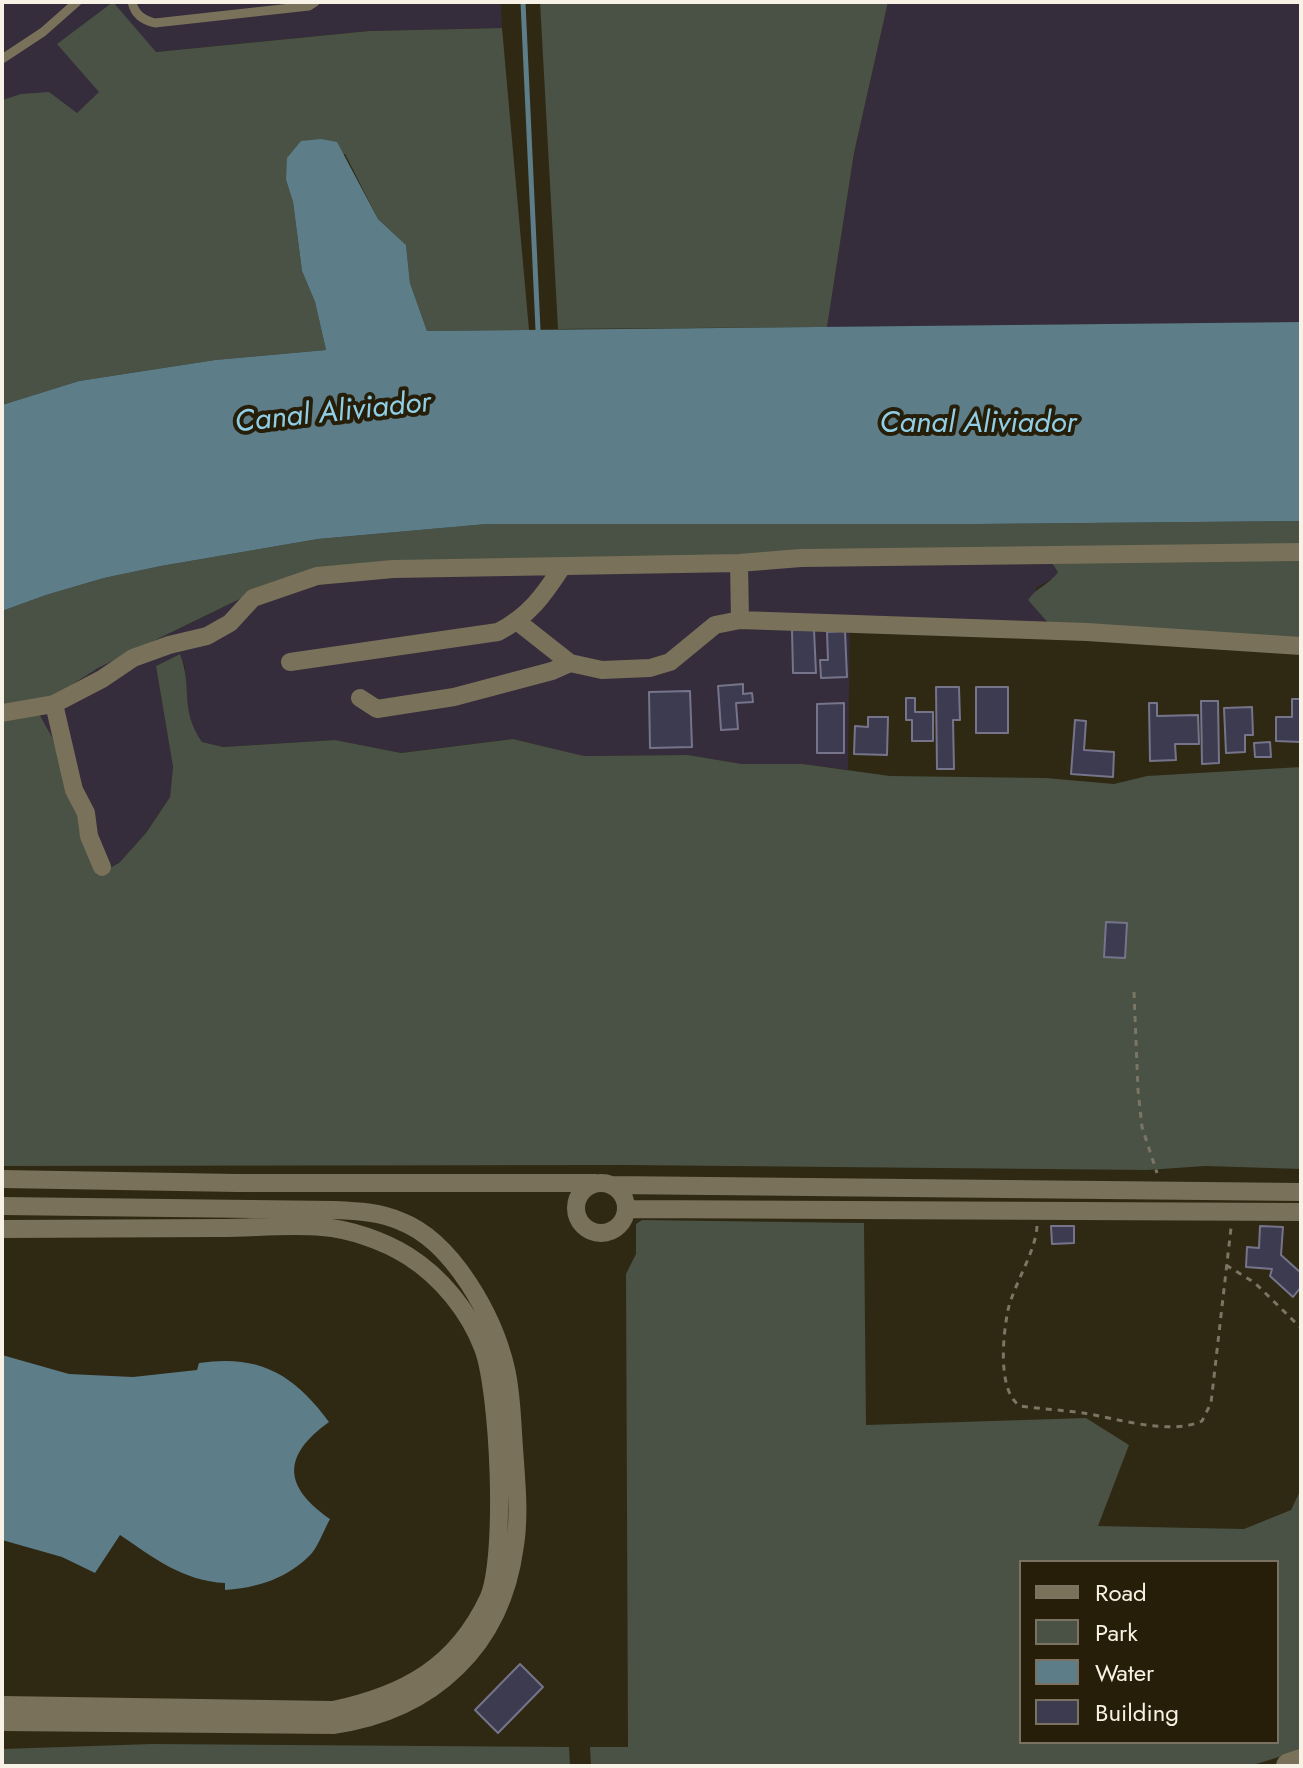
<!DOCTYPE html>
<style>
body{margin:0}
#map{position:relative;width:1303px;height:1768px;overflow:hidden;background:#2f2813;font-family:Jost,sans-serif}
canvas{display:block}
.frame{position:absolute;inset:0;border:4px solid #f7f2e5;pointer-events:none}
.legend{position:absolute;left:1019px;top:1560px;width:260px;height:184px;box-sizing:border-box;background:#261e09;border:2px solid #7a7361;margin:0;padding:10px 14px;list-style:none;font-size:24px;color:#f7f2e5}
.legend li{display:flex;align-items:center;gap:16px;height:40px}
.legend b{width:40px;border:2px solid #7a7361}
</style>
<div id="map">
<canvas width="1303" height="1768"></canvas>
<div class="frame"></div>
<ul class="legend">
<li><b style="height:10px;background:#797159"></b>Road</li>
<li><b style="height:22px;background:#495244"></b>Park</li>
<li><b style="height:22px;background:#5d7d89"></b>Water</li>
<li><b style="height:22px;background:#3d3b50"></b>Building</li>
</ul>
</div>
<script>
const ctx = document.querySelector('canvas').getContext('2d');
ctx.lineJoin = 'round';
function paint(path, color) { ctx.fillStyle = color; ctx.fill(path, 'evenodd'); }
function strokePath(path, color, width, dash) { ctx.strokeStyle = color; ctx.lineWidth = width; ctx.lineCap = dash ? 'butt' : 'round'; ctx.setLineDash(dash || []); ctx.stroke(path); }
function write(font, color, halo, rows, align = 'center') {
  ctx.font = font + ' Jost,sans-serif'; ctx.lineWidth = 8; ctx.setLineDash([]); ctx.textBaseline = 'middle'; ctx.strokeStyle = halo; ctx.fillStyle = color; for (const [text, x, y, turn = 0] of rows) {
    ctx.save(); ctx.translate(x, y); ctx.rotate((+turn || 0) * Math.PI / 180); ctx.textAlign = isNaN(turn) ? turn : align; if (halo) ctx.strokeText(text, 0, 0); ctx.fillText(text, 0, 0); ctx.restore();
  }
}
paint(new Path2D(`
 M2,2H501L502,28L369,31L155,52L100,92L76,114L21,94L2,100Z
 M888,2H1301V322L827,327L854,153Z
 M1044,551L1058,571L1054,578L1036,588L1051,626L850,617L848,770L803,764H742L688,755L584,756L513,739L400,753L335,740L223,747L202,742L192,727L186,697L185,667L180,654L156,666L173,767L170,797L146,833L119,863L96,876L52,737L38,712L43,703L98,668L250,594L315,571Z`), '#352c3c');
paint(new Path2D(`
 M113,2L156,52L369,31L502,28L529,330L427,331L410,283L406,245L378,219L345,154L286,180L293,202L302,271L315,302L326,350L215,360L79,381L2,405V100L21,94L49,92L77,113L99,92L57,44Z
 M540,2H888L854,153L827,327L558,329Z
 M1301,521V640L1051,626L1028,600C1037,587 1050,584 1058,572L1044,551L398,561L250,594L98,668L43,703L38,712L52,737L97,875L119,863L146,833L170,797L173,767L156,666L180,654C193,687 179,709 202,742L223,747L335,740L401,753L513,739L584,756L688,755L742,764H803L890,776L1046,778L1114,784L1147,776L1301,767V1169L1205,1166L1147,1170L626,1165L2,1166V611L46,595L104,578L161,566L318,539L487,524H976Z
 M642,1220L864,1223L866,1425L1086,1418L1129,1445L1098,1526L1244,1529L1291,1510L1301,1489V1750L1250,1766H591L590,1747H628L626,1274L636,1254V1224ZM1021,1562H1277V1742H1021Z
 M152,1744L569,1747L570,1766H2V1749Z`), '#495244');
paint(new Path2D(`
 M321,139L337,142L378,219L406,245L410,283L427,331L1301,322V521L976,524H487L318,539L161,566L104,578L46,595L2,611V405L79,381L215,360L326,350L315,302L302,271L293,202L286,180L287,158L301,141Z
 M2,1355L69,1374L133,1377L197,1370L199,1363C259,1354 294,1374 329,1422C282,1456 283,1486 330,1519C324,1530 319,1544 312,1553C289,1578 257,1588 225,1590V1583C183,1581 154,1558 120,1535L95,1573L62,1557L2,1540Z`), '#5d7d89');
strokePath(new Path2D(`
 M523,2L538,330`), '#5d7d89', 5);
const building = new Path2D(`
 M792,630H814L816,673H793Z
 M845,631L847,677L821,678L820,660H828L827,632Z
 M743,684V694L752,693L753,702L736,703L738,729L721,730L718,686Z
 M936,687H959L960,720H953L954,769H937Z
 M976,687H1008V733H976Z
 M690,691L692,747L650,748L649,692Z
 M906,698H915V712H933V741H912V720H906Z
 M1292,699H1301V742L1276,741V717H1292Z
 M1201,701H1218L1219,763L1202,764Z
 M844,703V753H817V704Z
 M1149,703H1157V716L1198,715L1199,744H1175L1176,760L1150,761Z
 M1252,707L1253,735H1245V752L1226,753L1224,708Z
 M868,717H888L887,755L854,754L855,726L868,727Z
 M1075,720L1086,721L1084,750L1114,752L1113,777L1071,774Z
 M1270,742L1271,757H1255L1254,743Z
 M1106,922L1127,923L1125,958L1104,957Z
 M1051,1226H1074V1243L1052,1244Z
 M1260,1226L1283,1227L1281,1255L1301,1273V1287L1293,1297L1270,1276L1272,1269L1246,1267L1247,1247L1259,1248Z
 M520,1664L543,1687L498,1733L475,1710Z`);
paint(building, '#3d3b50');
strokePath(building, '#76748b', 2);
strokePath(new Path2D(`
 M1134,992L1138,1090L1142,1127L1157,1173
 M1037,1226C1036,1251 1014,1284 1008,1310C1003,1335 997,1391 1020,1406C1041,1409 1062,1410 1083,1413C1116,1418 1170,1436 1202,1421L1211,1403L1231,1228
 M1226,1265L1255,1283L1301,1328`), '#7b7563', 3, [6, 6]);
strokePath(new Path2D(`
 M132,2C135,15 143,20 155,23L309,6L315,2
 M2,59L43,32L77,2`), '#797159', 9);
strokePath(new Path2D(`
 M739,563L740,620L1087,632L1301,646
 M518,622L570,663
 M290,662L498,632C529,616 544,595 562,567
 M360,698L377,709L454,697L552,671L570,663L602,670L650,668L670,662L715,625L740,620
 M54,704L74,790L86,813L89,836L102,867
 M2,713L54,704L102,679L133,658L169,645L207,636L230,623L253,598L317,576L393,569L739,563L801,558L1301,552
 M2,1179L237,1183H595
 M576 1208a25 25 0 1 1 50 0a25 25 0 1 1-50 0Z
 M612,1185L1301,1192
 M2,1206L335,1210C358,1211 379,1212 400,1221C453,1241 494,1317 506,1369C512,1395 512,1422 514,1448C516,1478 520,1514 515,1545C502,1646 433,1711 333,1725L2,1722
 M626,1209L1301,1212
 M2,1229C75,1229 147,1228 220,1228C253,1228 289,1224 322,1227C350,1229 384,1241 408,1256C441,1277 469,1311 483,1348C499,1390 507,1559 488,1599C456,1667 404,1695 333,1710L2,1705`), '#797159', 18);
strokePath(new Path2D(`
 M1289,1766L1301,1762`), '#797159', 26);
write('italic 30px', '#90cee5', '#261e09', [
 ["Canal Aliviador",333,414,-6],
 ["Canal Aliviador",978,425]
]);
</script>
